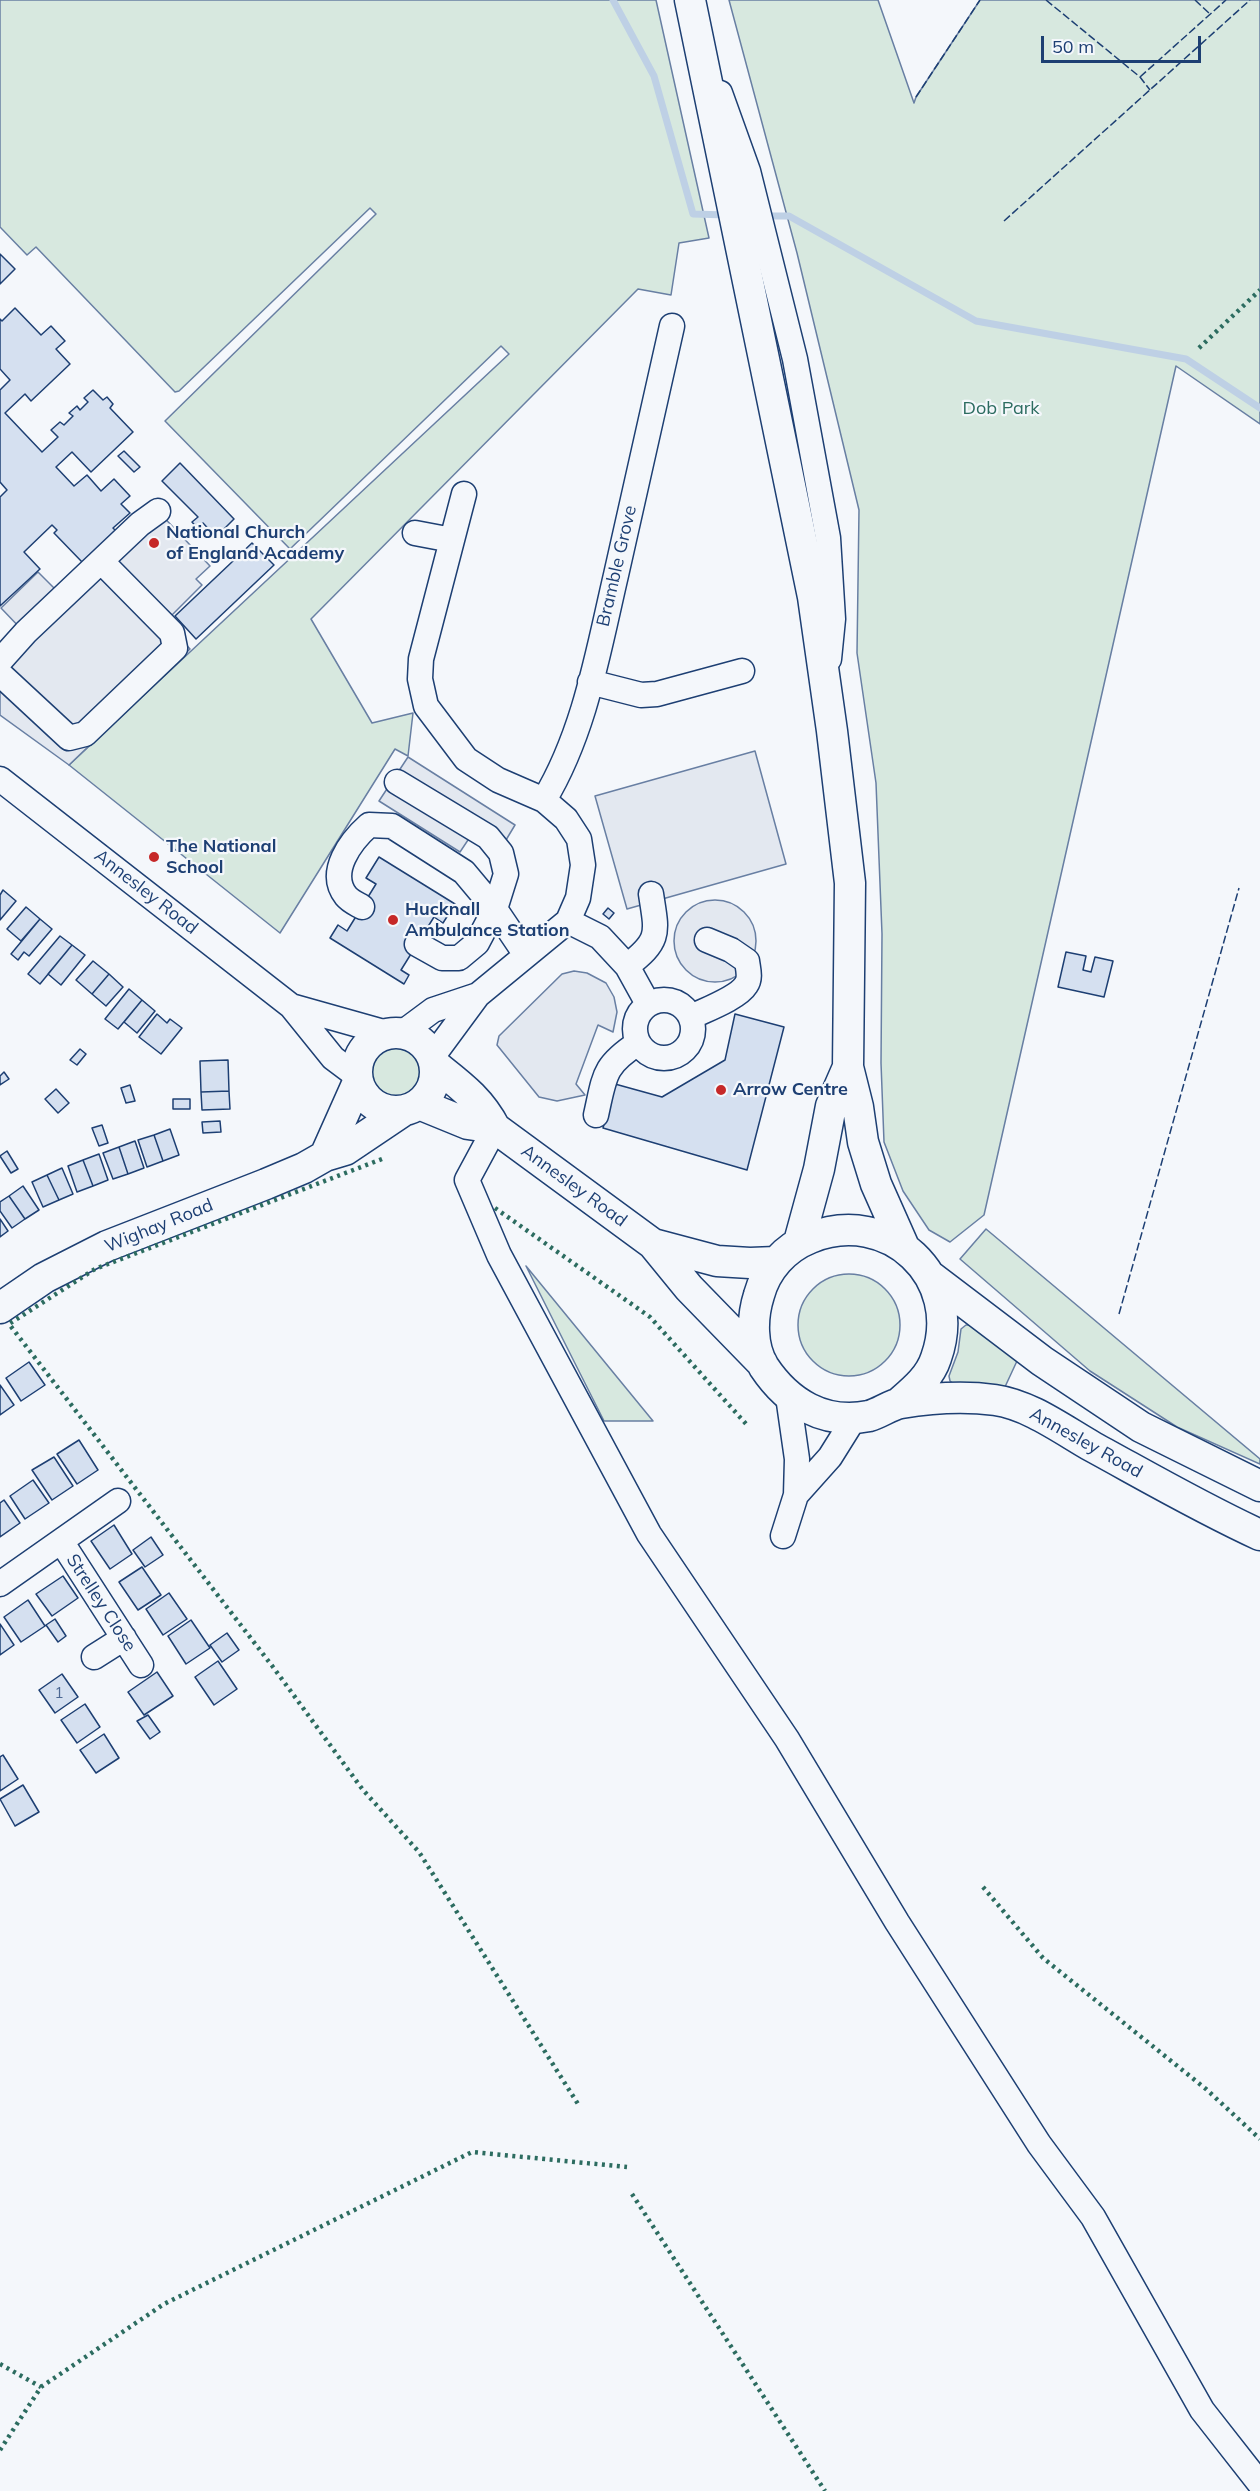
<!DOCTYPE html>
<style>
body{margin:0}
#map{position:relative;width:1260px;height:2491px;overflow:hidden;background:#f4f7fb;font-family:Mulish,sans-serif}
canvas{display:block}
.scale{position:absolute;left:1041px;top:36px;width:160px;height:27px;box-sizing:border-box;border:3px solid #1d3f73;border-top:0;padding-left:8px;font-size:18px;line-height:21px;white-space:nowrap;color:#1d3f73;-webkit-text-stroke:4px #f4f7fb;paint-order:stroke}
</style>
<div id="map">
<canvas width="1260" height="2491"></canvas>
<div class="scale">50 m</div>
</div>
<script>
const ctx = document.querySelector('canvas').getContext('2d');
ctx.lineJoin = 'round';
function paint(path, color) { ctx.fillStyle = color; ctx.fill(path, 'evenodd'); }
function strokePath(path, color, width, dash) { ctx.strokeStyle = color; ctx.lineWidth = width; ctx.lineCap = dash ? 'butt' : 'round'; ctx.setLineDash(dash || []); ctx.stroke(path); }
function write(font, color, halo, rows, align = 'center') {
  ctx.font = font + ' Mulish,sans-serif'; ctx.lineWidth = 4.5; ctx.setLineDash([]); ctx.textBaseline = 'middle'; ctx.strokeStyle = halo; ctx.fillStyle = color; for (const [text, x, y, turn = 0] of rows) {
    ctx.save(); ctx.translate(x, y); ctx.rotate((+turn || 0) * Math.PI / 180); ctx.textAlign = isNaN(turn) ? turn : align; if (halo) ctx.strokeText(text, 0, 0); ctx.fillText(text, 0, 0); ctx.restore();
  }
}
const green = new Path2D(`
 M0,0H656L709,238L679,243L671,295L638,289L311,619L372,723L413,713L408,756L395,749L280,933L69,765L509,354L501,346L290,549L165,421L376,214L370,208L179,391L175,392L36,247L27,255L0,227Z
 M729,0H878L914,103L916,97L980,0H1260V424L1176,366L984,1215L950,1242L929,1230L903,1191L884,1142L881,1063L882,934L876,783L857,653L859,510L797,253Z
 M370 1072a27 27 0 1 1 54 0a27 27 0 1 1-54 0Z
 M986,1229L1260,1459V1464L1177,1427L1090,1371L960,1259Z
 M526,1266L653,1421H604Z
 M798 1325a51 51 0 1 1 102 0a51 51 0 1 1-102 0Z
 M966,1325H972L1017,1361L1004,1389L954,1384L950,1381L949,1376L958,1352L961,1329Z`);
paint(green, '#d7e8df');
strokePath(green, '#687fa3', 1.5);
const parking = new Path2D(`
 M154,507L210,566L196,579L202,585L165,622L190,649L69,765L0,715V684L24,632L1,608L38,572L62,596Z
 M755,751L786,864L627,909L595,796Z
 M408,757L515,825L506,840H468L460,852L379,801Z
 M674 941a41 41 0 1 1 82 0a41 41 0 1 1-82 0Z
 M574,971L587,973L606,983L614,997L617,1012L613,1032L598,1025L576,1084L585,1095L557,1101L539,1097L497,1045L499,1036L562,974Z`);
paint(parking, '#e3e8f0');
strokePath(parking, '#687fa3', 1.5);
strokePath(new Path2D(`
 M613,0L654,76L693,214L727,215
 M765,216H789L976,321L1186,359L1260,408`), '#bed0e5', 7);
const building = new Path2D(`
 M0,254L15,269L0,284Z
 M15,308L41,335L51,326L65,341L56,349L70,364L31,401L25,394L5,413L42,452L58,437L51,430L60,422L64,425L73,416L69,413L77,406L80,410L88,402L84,398L93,390L103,400L107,397L113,404L110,408L133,432L91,472L72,452L56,467L74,486L87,475L101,491L114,479L130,496L121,504L130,513L113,528L117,532L83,563L54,533L57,530L52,525L24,552L40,569L0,606V497L7,490L0,482V390L10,380L0,369V319L2,321Z
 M124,451L140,467L134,472L118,456Z
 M180,463L234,519L216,537L203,523L198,529L192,522L198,517L162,481Z
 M252,543L274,565L196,639L175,616Z
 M379,857L455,904L443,923L434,917L401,970L409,975L404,984L330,938L338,925L347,931L376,884L366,878Z
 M3,890L16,901L0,920V895Z
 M26,907L40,919L21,941L7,929Z
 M608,908L614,913L609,919L603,914Z
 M40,919L52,929L29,956L24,952L18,960L11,954Z
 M60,936L72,945L40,984L28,974Z
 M72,945L85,955L61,985L48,974Z
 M1066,952L1086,956L1083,970L1091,972L1095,957L1113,961L1104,997L1058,987Z
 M93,961L109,974L92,994L76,980Z
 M109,974L123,987L106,1006L92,994Z
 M129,989L142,1000L118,1029L105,1019Z
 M142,1000L155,1011L137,1033L124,1022Z
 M157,1014L167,1023L170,1019L182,1028L161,1054L139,1037Z
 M735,1014L784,1027L747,1170L603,1128L615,1084L662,1097L725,1060Z
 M80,1049L86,1054L77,1065L70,1060Z
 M228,1060L229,1091L201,1092L200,1061Z
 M4,1072L9,1079L0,1085V1076Z
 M130,1085L135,1101L126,1103L121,1088Z
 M56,1089L69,1103L58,1113L45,1099Z
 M229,1091L230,1109L202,1110L201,1092Z
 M173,1099H190V1109H173Z
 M220,1121L221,1132L203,1133L202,1122Z
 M102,1125L108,1143L99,1146L92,1128Z
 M170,1129L179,1155L163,1161L154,1135Z
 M154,1135L163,1161L147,1167L138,1140Z
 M135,1141L144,1168L128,1174L119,1147Z
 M119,1147L128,1174L113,1179L103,1153Z
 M7,1151L18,1169L11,1173L0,1156Z
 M99,1154L108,1180L93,1186L83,1160Z
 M83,1160L93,1186L77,1192L68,1166Z
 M62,1168L73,1194L59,1200L47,1175Z
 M47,1175L59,1200L43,1207L32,1182Z
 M23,1186L39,1210L25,1219L9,1196Z
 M9,1196L25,1219L12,1228L0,1211V1202Z
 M0,1219L8,1231L0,1237Z
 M29,1362L45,1385L21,1401L6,1378Z
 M0,1385L14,1405L0,1415Z
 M79,1440L98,1470L77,1484L57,1454Z
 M54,1457L73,1486L52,1500L32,1470Z
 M33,1480L49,1503L25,1519L10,1496Z
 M4,1500L20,1523L0,1537V1503Z
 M114,1525L132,1554L110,1569L91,1541Z
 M151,1537L163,1555L145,1567L133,1550Z
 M142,1567L161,1595L138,1610L119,1582Z
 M63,1576L78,1598L52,1616L36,1594Z
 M169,1593L187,1619L163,1635L146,1609Z
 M28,1600L45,1626L21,1642L4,1617Z
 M55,1619L66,1636L58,1642L46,1625Z
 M191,1620L210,1648L186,1664L168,1636Z
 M0,1624L14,1645L0,1655Z
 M227,1633L239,1650L222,1662L210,1645Z
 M218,1661L237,1689L214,1705L195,1677Z
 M157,1672L173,1696L144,1715L128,1692Z
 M62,1674L78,1697L55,1713L39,1690Z
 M85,1704L100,1727L77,1743L61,1720Z
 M148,1715L160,1732L150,1739L137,1721Z
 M104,1734L119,1758L96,1773L80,1750Z
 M3,1755L18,1779L0,1791V1757Z
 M23,1785L39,1812L15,1826L0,1799Z`);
paint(building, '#d5e0f0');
strokePath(building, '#1d3f73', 1.5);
const minor = new Path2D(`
 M720,93L748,171L795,359L828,538L833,619L829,659
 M415,533L452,540
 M0,661L26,632L140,524L158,511
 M0,674L69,738L85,734L175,648L172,633L101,561
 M590,682L641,695L657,694L742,671
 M0,779L291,1006L333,1058L357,1076
 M397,782L488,837L501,853L506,874L495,909L477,943L459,958H442L417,944
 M544,800C585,732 598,652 616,575C634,492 653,409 672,326
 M362,907C357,904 350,901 346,896C327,872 351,841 369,825L392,826L464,872L495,909L526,955
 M568,921L600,937L627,966L648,1004
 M627,966C661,940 657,933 651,894
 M635 1029a29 29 0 1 1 58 0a29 29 0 1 1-58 0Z
 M291,1006L387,1033
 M691,1017C705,1010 738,998 746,985C751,978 748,969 747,961L731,950L707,940
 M402,1033L433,1010L478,995
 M433,1056L478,995L568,921L578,898L583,865L579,839L566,819L544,800L498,780L466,759L426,706L420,679L421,659L464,494
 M596,1115C605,1075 603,1066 638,1043
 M495,1128L467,1180L499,1255L649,1534L787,1739L897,1922L1039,2144L1093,2217L1202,2410L1260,2484
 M796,1495L830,1457L855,1417
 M783,1536L796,1495L797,1459L788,1396
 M61,1541L141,1665
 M0,1584L118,1501
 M94,1657L124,1638`);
const major = new Path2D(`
 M690,0L813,597L832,731L850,883L848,1067L858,1107L863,1142L876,1184L904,1247
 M357 1072a39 39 0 1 1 78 0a39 39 0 1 1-78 0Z
 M435,1065C460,1085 480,1099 495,1128
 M419,1104L468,1124L495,1128L653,1244L689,1288L762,1363
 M325,1156L358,1082
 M799,1242L819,1169L831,1106L848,1067
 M653,1244L717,1261L750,1263L776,1262
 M930,1276L1042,1361L1141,1427L1260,1486
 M0,1308L44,1278L107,1246L266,1184L304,1168L325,1156L345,1150L403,1111
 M899,1403C914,1390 930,1377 936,1358C965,1277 888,1206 810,1238C785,1248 766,1269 759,1295C752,1317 751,1346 764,1367C788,1403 824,1425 869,1416C880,1413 890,1405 901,1403C931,1398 965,1396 995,1400C1030,1405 1063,1430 1093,1447C1148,1477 1203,1509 1260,1535`);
strokePath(minor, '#1d3f73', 27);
strokePath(major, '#1d3f73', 33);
strokePath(minor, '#f4f7fb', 24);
strokePath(major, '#f4f7fb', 30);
strokePath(new Path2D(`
 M1199,348L1260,290
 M382,1159L95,1269L9,1324L273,1667L363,1790L419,1852L578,2104
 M495,1208L650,1317L747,1425
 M983,1887L1043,1958L1206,2089L1260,2139
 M632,2194L825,2491
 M0,2364L41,2387
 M0,2450L41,2387L164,2304L472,2152L627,2167`), '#2c6c60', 4.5, [3, 4.5]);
strokePath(new Path2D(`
 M1046,0L1140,77L1150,90
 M1195,0L1210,14
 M1140,77L1226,0
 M916,97L980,0
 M1004,221L1250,0
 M1119,1314L1239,888`), '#1d3f73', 1.5, [8, 3]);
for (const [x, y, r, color] of [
 [154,543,6,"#c62828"],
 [154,857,6,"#c62828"],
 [393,920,6,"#c62828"],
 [721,1090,6,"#c62828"]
]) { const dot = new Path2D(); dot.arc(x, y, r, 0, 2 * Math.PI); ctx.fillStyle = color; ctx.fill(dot); strokePath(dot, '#f4f7fb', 2); }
write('15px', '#4b6792', null, [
 ["1",59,1693]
]);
write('18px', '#2c6c60', '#f4f7fb', [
 ["Dob Park",1001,409]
]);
write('bold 18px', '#1d3f73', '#f4f7fb', [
 ["National Church",166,533],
 ["of England Academy",166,554],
 ["The National",166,847],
 ["School",166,868],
 ["Hucknall",405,910],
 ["Ambulance Station",405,931],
 ["Arrow Centre",733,1090]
], 'left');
write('18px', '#1d3f73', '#f4f7fb', [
 ["Bramble Grove",617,566,-77],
 ["Annesley Road",146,892,38],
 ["Annesley Road",574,1186,36],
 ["Wighay Road",159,1226,-22],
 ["Annesley Road",1086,1443,29],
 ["Strelley Close",101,1603,57]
]);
</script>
